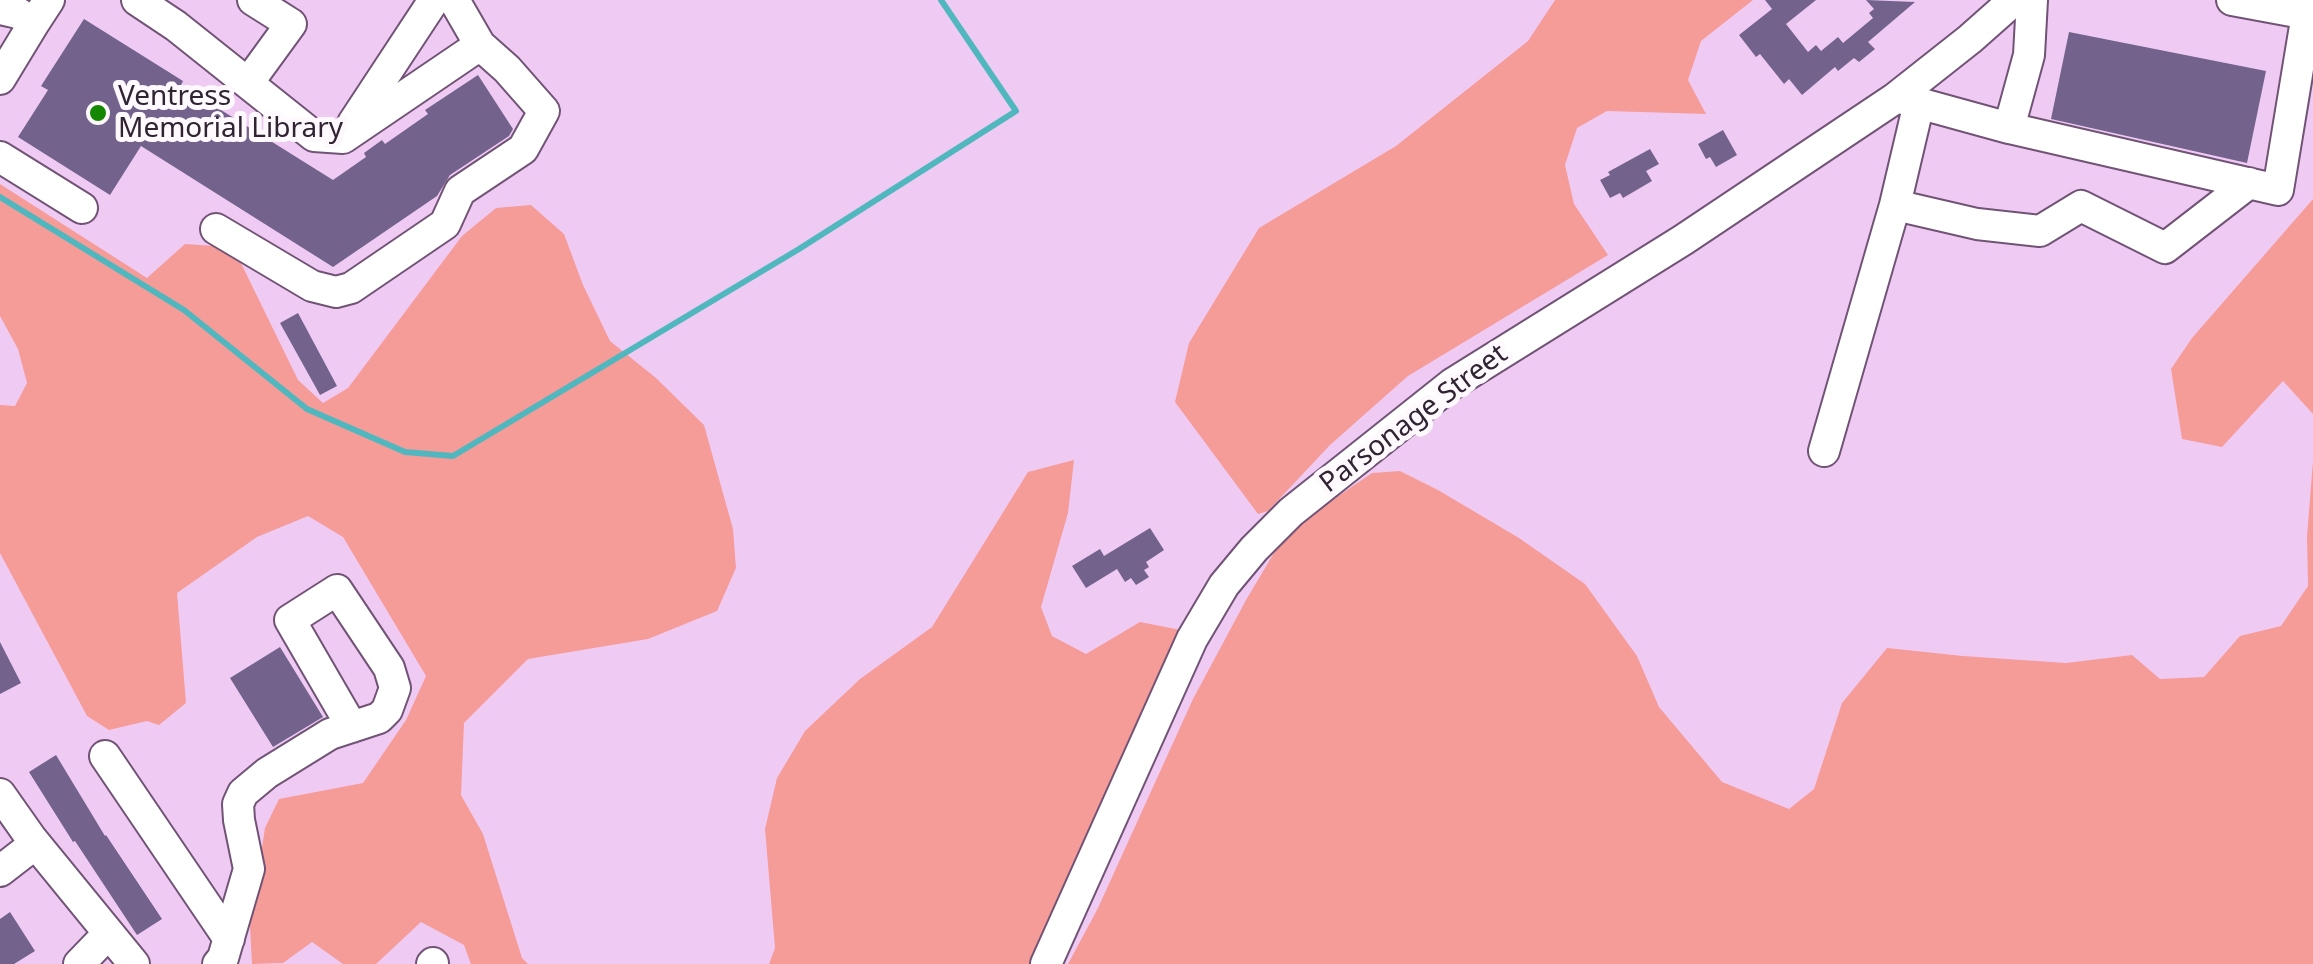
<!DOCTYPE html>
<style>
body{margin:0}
canvas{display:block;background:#efcbf4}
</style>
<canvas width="2313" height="964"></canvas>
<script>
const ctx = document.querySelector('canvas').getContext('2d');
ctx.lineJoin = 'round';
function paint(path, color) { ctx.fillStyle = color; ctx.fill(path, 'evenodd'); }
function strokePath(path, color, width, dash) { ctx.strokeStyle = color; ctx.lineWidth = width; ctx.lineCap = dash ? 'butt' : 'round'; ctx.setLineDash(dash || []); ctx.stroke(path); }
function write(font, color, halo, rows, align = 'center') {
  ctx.font = font + ' "Noto Sans",sans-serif'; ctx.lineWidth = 10; ctx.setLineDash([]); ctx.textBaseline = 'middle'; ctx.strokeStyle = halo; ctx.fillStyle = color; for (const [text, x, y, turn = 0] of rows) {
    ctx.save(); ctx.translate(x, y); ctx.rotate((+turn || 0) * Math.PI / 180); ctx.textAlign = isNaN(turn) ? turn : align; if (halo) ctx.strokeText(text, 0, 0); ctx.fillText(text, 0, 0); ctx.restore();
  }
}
paint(new Path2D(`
 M1555,0H1753L1701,41L1688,80L1706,114L1607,111L1577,128L1565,165L1574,204L1608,255L1408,376L1330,445L1268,511L1258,514L1175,402L1189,343L1259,228L1396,146L1528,41Z
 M0,184L147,278L185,244L215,246L241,263L298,380L323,403L348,388L462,236L496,208L531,205L564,234L583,285L610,341L656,378L704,425L733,529L736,568L717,611L648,639L528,659L464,723L461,795L483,834L522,958L528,964H471L464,945L421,922L376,964H343L312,942L283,963L252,964L250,926L265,828L279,799L363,783L406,720L426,676L343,537L308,516L257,537L177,593L186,703L159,725L147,721L109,730L87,716L0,553V405L15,406L27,383L18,349L0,316Z
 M2313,199V414L2283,381L2222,447L2182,439L2171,369L2192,338Z
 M1074,460L1068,513L1041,607L1052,636L1086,654L1140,622L1186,631L1031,964H769L775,948L765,829L777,778L805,731L860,679L932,627L1028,472Z
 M2313,461V964H1068L1098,908L1193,699L1246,600L1287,531L1372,473L1400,471L1438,490L1519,538L1585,584L1637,656L1659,707L1722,782L1789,809L1814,789L1842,703L1887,648L1963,656L2066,663L2132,655L2160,679L2204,677L2240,636L2281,626L2308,586L2307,536Z`), '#f59c99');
strokePath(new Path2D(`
 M0,197L184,310L307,409L405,452L453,456L799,249L1016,111L941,0`), '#50b7bf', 6);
paint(new Path2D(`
 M1765,0H1816L1786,24L1808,52L1816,45L1821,51L1838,37L1843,43L1873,18L1869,13L1874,9L1866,0L1915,2L1868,42L1875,49L1859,62L1854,58L1838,71L1835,67L1802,95L1789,79L1784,84L1760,54L1756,57L1739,35L1772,9Z
 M84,19L183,81L181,85L333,180L366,157L364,153L382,140L385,144L428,114L425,110L478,75L513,129L509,136L450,175L437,196L333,267L141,146L110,195L18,137L48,90L41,86Z
 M2069,32L2266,71L2247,163L2051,119Z
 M1723,130L1737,155L1716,167L1710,157L1706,159L1698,144Z
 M1650,149L1659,164L1646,171L1652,181L1623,198L1620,193L1610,198L1600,180L1610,175L1608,172Z
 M298,313L337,386L320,395L280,323Z
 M1150,528L1164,550L1146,562L1149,567L1144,570L1149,577L1136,585L1131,578L1125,582L1117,569L1086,588L1072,566L1100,549L1104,556Z
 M0,642L21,683L0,694Z
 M280,647L323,717L273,747L230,678Z
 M56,755L105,836L106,835L162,919L137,935L75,841L73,842L29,772Z
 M10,912L35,951L14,964H0V919Z`), '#72628c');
const minor = new Path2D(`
 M137,0L176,26L314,136L343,138L480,45L454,0
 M2032,0L2029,55L2009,128L2278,190L2307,14
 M2232,0L2313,15
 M0,9L18,13L34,23L49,0
 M0,79L34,23
 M248,83L291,24L253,0
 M1900,98L2009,128
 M1919,103L1895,205L1977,224L2040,231L2081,206L2165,248L2249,183
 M353,123L434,0
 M0,157L82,208
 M216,229L312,286L336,292L351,288L445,224L460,191L523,149L544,111L507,69L480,45
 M1824,451L1895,205
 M105,756L229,939
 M0,794L31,838L134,964
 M0,871L35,844
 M79,964L108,934
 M218,964L223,958L249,869L239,820L238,804L243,793L267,773L330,734L379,718L387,710L395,688L389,668L337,590L290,620L352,727
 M432,964L433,963
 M1046,964L1192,639L1224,585L1254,549L1291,512L1452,384L1683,240L1894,99L1970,39L2014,0`);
strokePath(minor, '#715376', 34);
strokePath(minor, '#fff', 30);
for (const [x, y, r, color] of [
 [98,113,10,"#148703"]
]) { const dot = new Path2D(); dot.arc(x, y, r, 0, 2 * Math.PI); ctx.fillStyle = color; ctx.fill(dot); strokePath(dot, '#fdf9fd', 4); }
write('28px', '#302332', '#fdf9fd', [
 ["Ventress",118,97],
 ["Memorial Library",118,129]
], 'left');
write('28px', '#302332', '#fdf9fd', [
 ["Parsonage Street",1414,419,-37]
]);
</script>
